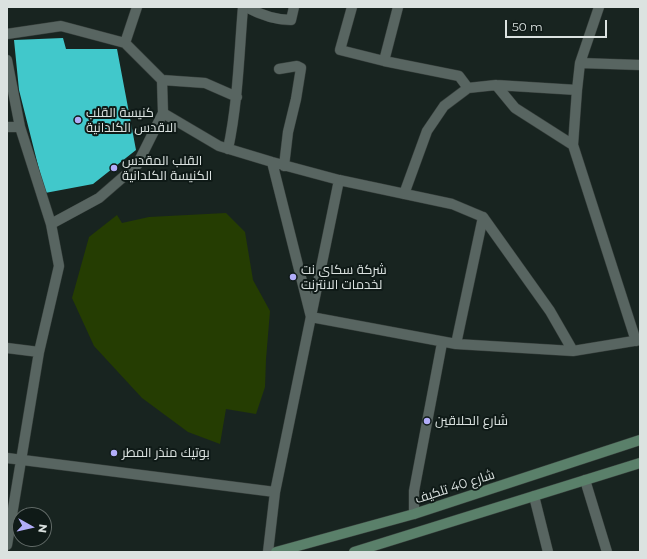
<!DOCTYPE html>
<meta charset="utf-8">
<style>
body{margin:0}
#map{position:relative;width:647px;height:559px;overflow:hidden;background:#182420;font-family:Montserrat,sans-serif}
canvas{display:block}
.frame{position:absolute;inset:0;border:8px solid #dbe2e0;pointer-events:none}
.north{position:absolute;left:12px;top:507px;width:40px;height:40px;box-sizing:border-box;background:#0f1a17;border:1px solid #616a67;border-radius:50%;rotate:98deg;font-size:11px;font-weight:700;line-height:16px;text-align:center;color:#dbe2e0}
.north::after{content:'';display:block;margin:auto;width:14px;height:18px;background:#b2adf9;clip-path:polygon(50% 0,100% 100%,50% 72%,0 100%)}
.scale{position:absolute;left:505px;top:20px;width:102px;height:18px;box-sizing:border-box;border:2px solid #dbe2e0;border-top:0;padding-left:5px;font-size:12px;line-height:14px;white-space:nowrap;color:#dbe2e0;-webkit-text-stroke:3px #0f1a17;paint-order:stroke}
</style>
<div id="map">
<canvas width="647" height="559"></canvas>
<div class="frame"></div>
<div class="north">N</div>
<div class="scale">50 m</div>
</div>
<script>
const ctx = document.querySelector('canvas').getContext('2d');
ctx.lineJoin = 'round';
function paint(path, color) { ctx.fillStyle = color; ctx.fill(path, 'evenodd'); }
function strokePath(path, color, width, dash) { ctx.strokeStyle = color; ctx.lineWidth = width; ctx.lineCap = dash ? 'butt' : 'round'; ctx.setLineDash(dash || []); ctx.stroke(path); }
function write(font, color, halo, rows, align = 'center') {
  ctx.font = font + ' Montserrat,Cairo,sans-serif'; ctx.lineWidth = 4; ctx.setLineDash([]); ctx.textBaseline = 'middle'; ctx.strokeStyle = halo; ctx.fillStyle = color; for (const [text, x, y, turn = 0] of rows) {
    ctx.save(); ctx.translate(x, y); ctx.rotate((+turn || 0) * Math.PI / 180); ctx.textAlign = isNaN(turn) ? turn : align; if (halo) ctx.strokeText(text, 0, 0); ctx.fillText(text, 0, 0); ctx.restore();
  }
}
paint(new Path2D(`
 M226,213L245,232L253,280L270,311L266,359L265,387L256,414L226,409L220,444L188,432L142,398L94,346L72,298L89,237L117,215L122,223L149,217Z`), '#253d02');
paint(new Path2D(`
 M63,38L66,49H117L136,150L93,184L45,193L19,90L14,40Z`), '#41c8cb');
const pedestrian = new Path2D(`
 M246,7C259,14 276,20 291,20L294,7`);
const minor = new Path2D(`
 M352,7L340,50L384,61L459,76L468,88
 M599,7L580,63L577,90L573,145L636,341
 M7,34L61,26L125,43L162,80L163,113L137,165L99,198L51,224
 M125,43L137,7
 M7,60L20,127L51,224L59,266L39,352L7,545
 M384,61L398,7
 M580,63L640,65
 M279,69L297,66L301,68L296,99L288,132L284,166
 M162,80L205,83L237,97
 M496,85L515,108L573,145
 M163,113L219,146L272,162L339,180L452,204L483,217L550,311L573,351
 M7,127H20
 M228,149C238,102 239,55 243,7
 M272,162L311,317L456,344L573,351L640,340
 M404,194L427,131L444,106L468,88L496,85L577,90
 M456,344L483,217
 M7,348L39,352
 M7,458L275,492
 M585,480L607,552
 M534,496L548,552
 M414,514V491L442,343
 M268,552L275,492L339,180`);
const secondary = new Path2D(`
 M276,552L414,514L640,440
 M354,552L640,463`);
strokePath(pedestrian, '#38403d', 11);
strokePath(minor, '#38403d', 11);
strokePath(secondary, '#38403d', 11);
strokePath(pedestrian, '#586561', 10);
strokePath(minor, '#586561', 10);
strokePath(secondary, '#5a806a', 10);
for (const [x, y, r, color] of [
 [78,120,4,"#b2adf9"],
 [114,168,4,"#b2adf9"],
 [293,277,4,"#b2adf9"],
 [427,421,4,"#b2adf9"],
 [114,453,4,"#b2adf9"]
]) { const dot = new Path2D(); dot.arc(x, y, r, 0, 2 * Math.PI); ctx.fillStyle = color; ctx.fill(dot); strokePath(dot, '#0f1a17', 1.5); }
write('13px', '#dbe2e0', '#0f1a17', [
 ["كنيسة القلب",86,113],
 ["الاقدس الكلدانية",86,128],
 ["القلب المقدس",122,161],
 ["الكنيسة الكلدانية",122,176],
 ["شركة سكاي نت",301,270],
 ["لخدمات الانترنت",301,285],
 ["شارع الحلاقين",435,421],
 ["بوتيك منذر المطر",122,453]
], 'left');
write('13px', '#dbe2e0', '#0f1a17', [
 ["شارع 40 تلكيف",455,487,-18]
]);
</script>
